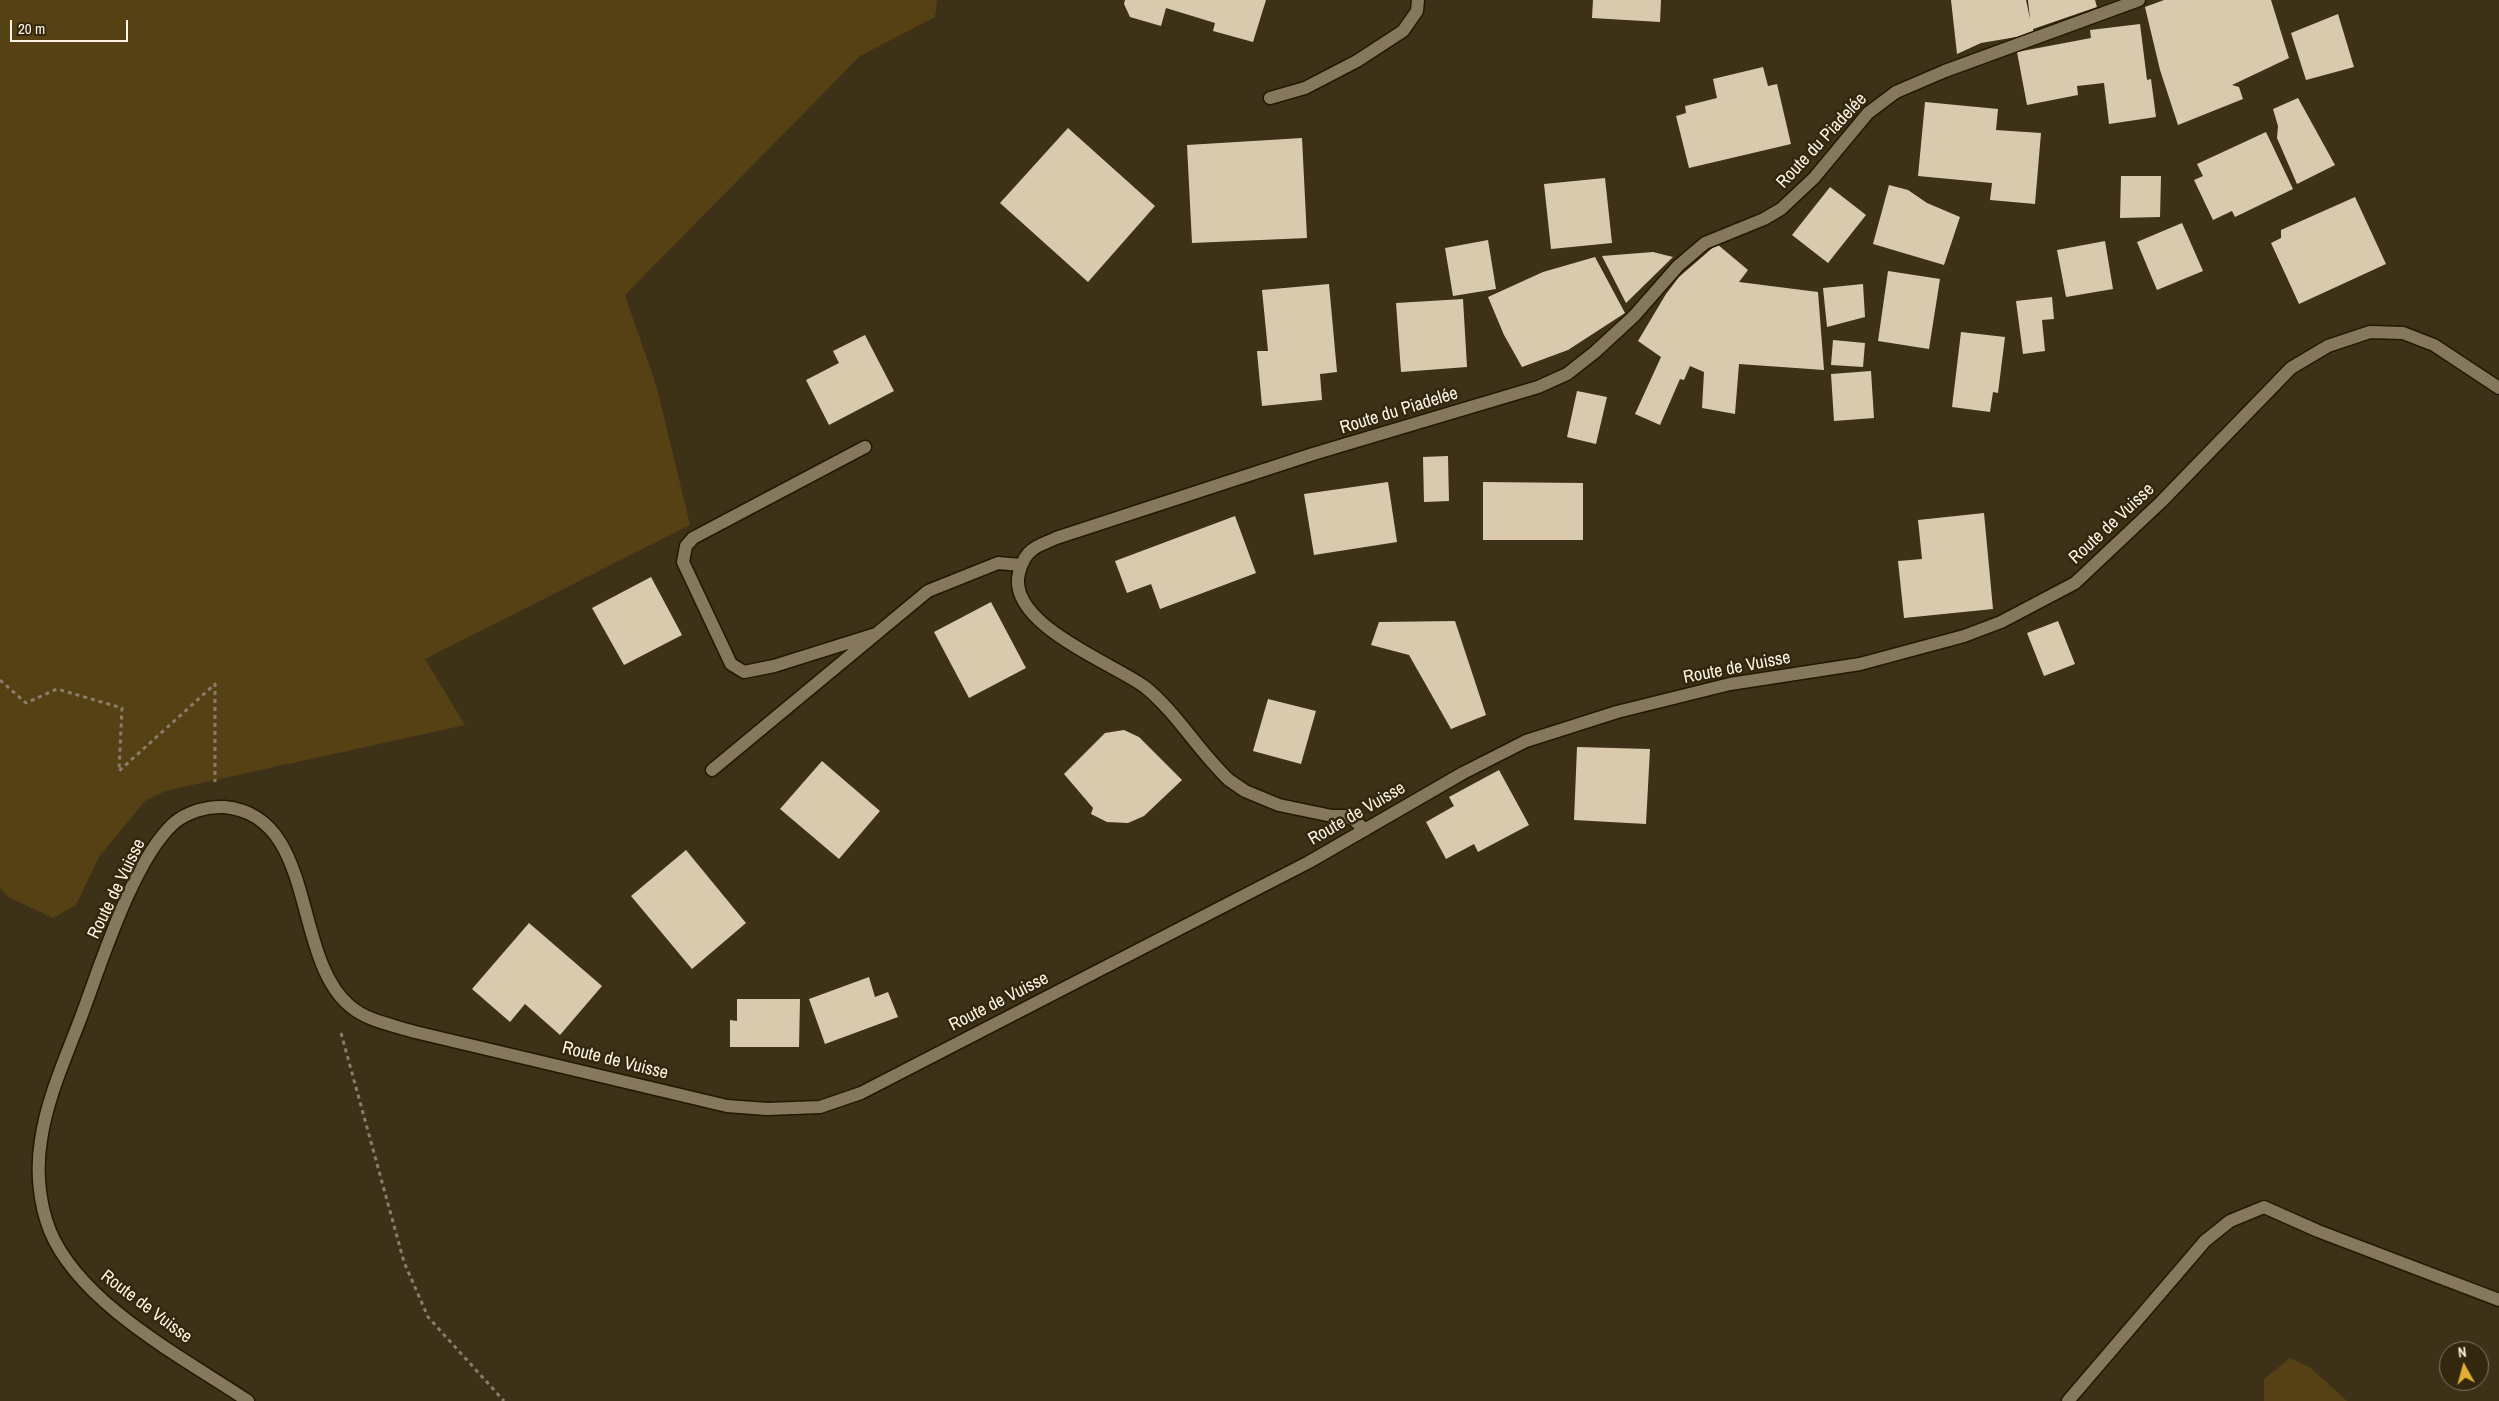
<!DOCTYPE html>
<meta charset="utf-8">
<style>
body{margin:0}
#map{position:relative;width:2499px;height:1401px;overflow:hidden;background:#3d3118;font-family:"Archivo Narrow",sans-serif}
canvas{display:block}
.north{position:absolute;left:2439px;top:1341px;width:50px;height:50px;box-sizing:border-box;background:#33270e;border:1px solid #837964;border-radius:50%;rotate:353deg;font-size:14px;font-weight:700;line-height:20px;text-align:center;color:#fbf3e4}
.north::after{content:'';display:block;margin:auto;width:18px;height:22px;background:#e3ae35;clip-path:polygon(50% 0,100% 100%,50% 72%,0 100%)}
.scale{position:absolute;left:10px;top:20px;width:118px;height:22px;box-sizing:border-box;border:2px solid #fbf3e4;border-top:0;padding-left:6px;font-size:15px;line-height:18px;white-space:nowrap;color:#fbf3e4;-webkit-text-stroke:4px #33270e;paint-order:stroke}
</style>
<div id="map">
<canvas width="2499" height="1401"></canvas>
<div class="north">N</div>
<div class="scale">20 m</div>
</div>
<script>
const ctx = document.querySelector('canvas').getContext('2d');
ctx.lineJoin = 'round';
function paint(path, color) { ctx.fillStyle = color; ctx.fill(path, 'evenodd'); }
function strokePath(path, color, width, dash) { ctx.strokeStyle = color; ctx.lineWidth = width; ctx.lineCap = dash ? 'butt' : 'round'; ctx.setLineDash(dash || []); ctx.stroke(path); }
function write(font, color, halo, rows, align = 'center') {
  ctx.font = font + ' "Archivo Narrow",sans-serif'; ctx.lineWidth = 5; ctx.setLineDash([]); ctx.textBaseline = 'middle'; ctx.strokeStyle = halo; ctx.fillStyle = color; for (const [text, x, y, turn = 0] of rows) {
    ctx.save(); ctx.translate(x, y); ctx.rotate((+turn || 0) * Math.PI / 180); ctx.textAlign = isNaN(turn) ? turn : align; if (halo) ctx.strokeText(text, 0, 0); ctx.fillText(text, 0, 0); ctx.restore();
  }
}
paint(new Path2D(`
 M0,0H937L935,17L860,56L625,295L657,388L690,525L425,659L465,725L165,791L145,801L99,857L76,905L53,918L8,897L0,888Z
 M2290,1358L2311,1368L2347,1401H2264V1379Z`), '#564115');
paint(new Path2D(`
 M1125,0H1266L1253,42L1213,31L1215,23L1166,8L1161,26L1130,17L1124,4Z
 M1593,0H1661L1660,22L1592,18Z
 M1951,0H2026L2030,19L2028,0H2095L2097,7L2033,29L2034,34L1981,43L1957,54Z
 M2164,0H2271L2289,58L2232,85L2239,87L2243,99L2178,125L2160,70L2145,7Z
 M2338,14L2354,67L2306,80L2291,33Z
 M2140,24L2147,80L2151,79L2156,117L2109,124L2104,83L2077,86L2078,95L2027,105L2017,52L2091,38L2090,30Z
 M1763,67L1768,86L1777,84L1791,144L1689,168L1676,116L1686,113L1685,106L1717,98L1713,79Z
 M2298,98L2335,165L2297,184L2277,138L2278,126L2273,109Z
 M1925,102L1998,109L1996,130L2041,133L2035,204L1990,200L1992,183L1918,176Z
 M1068,128L1155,206L1088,282L1000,203Z
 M2266,132L2293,189L2235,217L2232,211L2213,220L2194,180L2203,176L2197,164Z
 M1302,138L1307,238L1192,243L1187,145Z
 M2121,176H2161L2160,217L2120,218Z
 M1605,178L1612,243L1551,249L1544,184Z
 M1889,185L1908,190L1927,203L1960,217L1944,265L1873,244Z
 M1830,187L1866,215L1828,263L1792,235Z
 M2355,197L2386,264L2299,304L2271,243L2281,238V230Z
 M2182,223L2203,271L2157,290L2137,242Z
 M1488,240L1496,289L1453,296L1445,248Z
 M2105,241L2113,289L2066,297L2057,250Z
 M1717,244L1748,270L1739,282L1818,292L1824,370L1739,364L1735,414L1702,408L1704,372L1690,366L1684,380L1680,379L1660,425L1635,414L1661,357L1638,341L1666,294L1679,277Z
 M1653,252L1673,257L1626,303L1602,256Z
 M1595,257L1625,313L1568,350L1522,367L1504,335L1488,297L1543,272Z
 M1888,271L1940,279L1929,349L1878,341Z
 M1329,284L1337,372L1320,374L1322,400L1262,406L1257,351H1268L1262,290Z
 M1863,284L1865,317L1827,327L1823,288Z
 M2052,297L2054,319L2042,320L2045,351L2023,354L2016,301Z
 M1463,299L1467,367L1401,372L1396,303Z
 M1961,332L2005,337L1998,393L1993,392L1990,412L1952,407Z
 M865,335L894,391L829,425L806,380L839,363L833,351Z
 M1833,340L1865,343L1863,367L1831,365Z
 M1871,371L1874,418L1834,421L1831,374Z
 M1577,391L1607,397L1596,444L1567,437Z
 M1448,456L1449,501L1424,502L1423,457Z
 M1388,482L1397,542L1314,555L1304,494Z
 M1483,482L1583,483V540H1483Z
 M1984,513L1993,609L1904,618L1898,561L1922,559L1918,520Z
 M1235,516L1256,573L1160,609L1151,584L1127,593L1115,561Z
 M651,577L682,635L624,665L592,608Z
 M991,602L1026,668L969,698L934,632Z
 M1455,621L1486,715L1451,729L1409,655L1371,645L1379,622Z
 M2058,621L2075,664L2044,676L2027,633Z
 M1268,699L1316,711L1301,764L1253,751Z
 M1124,730L1139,737L1182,780L1144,816L1128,823L1107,822L1091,814L1093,808L1064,774L1105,733Z
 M1577,747L1650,749L1646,824L1574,820Z
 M822,761L880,811L839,859L780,809Z
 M1499,770L1529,825L1478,852L1474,844L1446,859L1426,822L1454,806L1449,797Z
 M686,850L746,923L692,969L631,896Z
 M529,923L602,986L560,1035L525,1004L510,1022L472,989Z
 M869,977L875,997L888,992L898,1017L825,1044L809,999Z
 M737,999H800L799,1047H730V1020L737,1021Z`), '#dacaad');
const minor = new Path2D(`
 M1270,98L1305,88L1357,61L1403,31L1417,11L1418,0
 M865,447L693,538L686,546L683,562L731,664L744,672L774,666L876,634
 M712,770L928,591L998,563L1021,565
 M1365,830L1354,820L1346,816H1332L1279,805L1245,791L1229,780C1199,752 1177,713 1145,687C1113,663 1006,624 1019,573C1021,565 1025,555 1032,550C1038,545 1048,542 1056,538L1313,454L1538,387L1567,374L1595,352L1634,316L1678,266L1705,243L1764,219L1781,209L1814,178L1868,113L1896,92L1945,71L2139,0
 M248,1401C184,1358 81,1305 50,1231C39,1203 36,1170 41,1140C47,1098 66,1057 81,1017C101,964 133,860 174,823C187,812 207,806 224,807C318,815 291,957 350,1006C367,1021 393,1025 415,1032L727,1106L767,1109L820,1107L861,1093L1309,862L1463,773L1526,741L1617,712L1730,684L1860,664L1964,636L2001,622L2075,583L2161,502L2291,368L2328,346L2370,332L2403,333L2434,345L2499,388
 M2068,1401L2205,1241L2230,1221L2264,1207L2318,1231L2499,1300`);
strokePath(minor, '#241801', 15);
strokePath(new Path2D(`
 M0,680L26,703L57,689L122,708L119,771L215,684V782
 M341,1033L404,1262L428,1317L504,1401`), '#897e69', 3, [4, 4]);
strokePath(minor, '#86785d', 12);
write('18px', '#fbf3e4', '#33270e', [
 ["Route du Piadelée",1822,141,-47],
 ["Route du Piadelée",1399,411,-17],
 ["Route de Vuisse",2112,524,-43],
 ["Route de Vuisse",1737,668,-11],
 ["Route de Vuisse",1357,814,-30],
 ["Route de Vuisse",117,889,-64],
 ["Route de Vuisse",999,1002,-27],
 ["Route de Vuisse",615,1061,14],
 ["Route de Vuisse",146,1307,37]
]);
</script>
